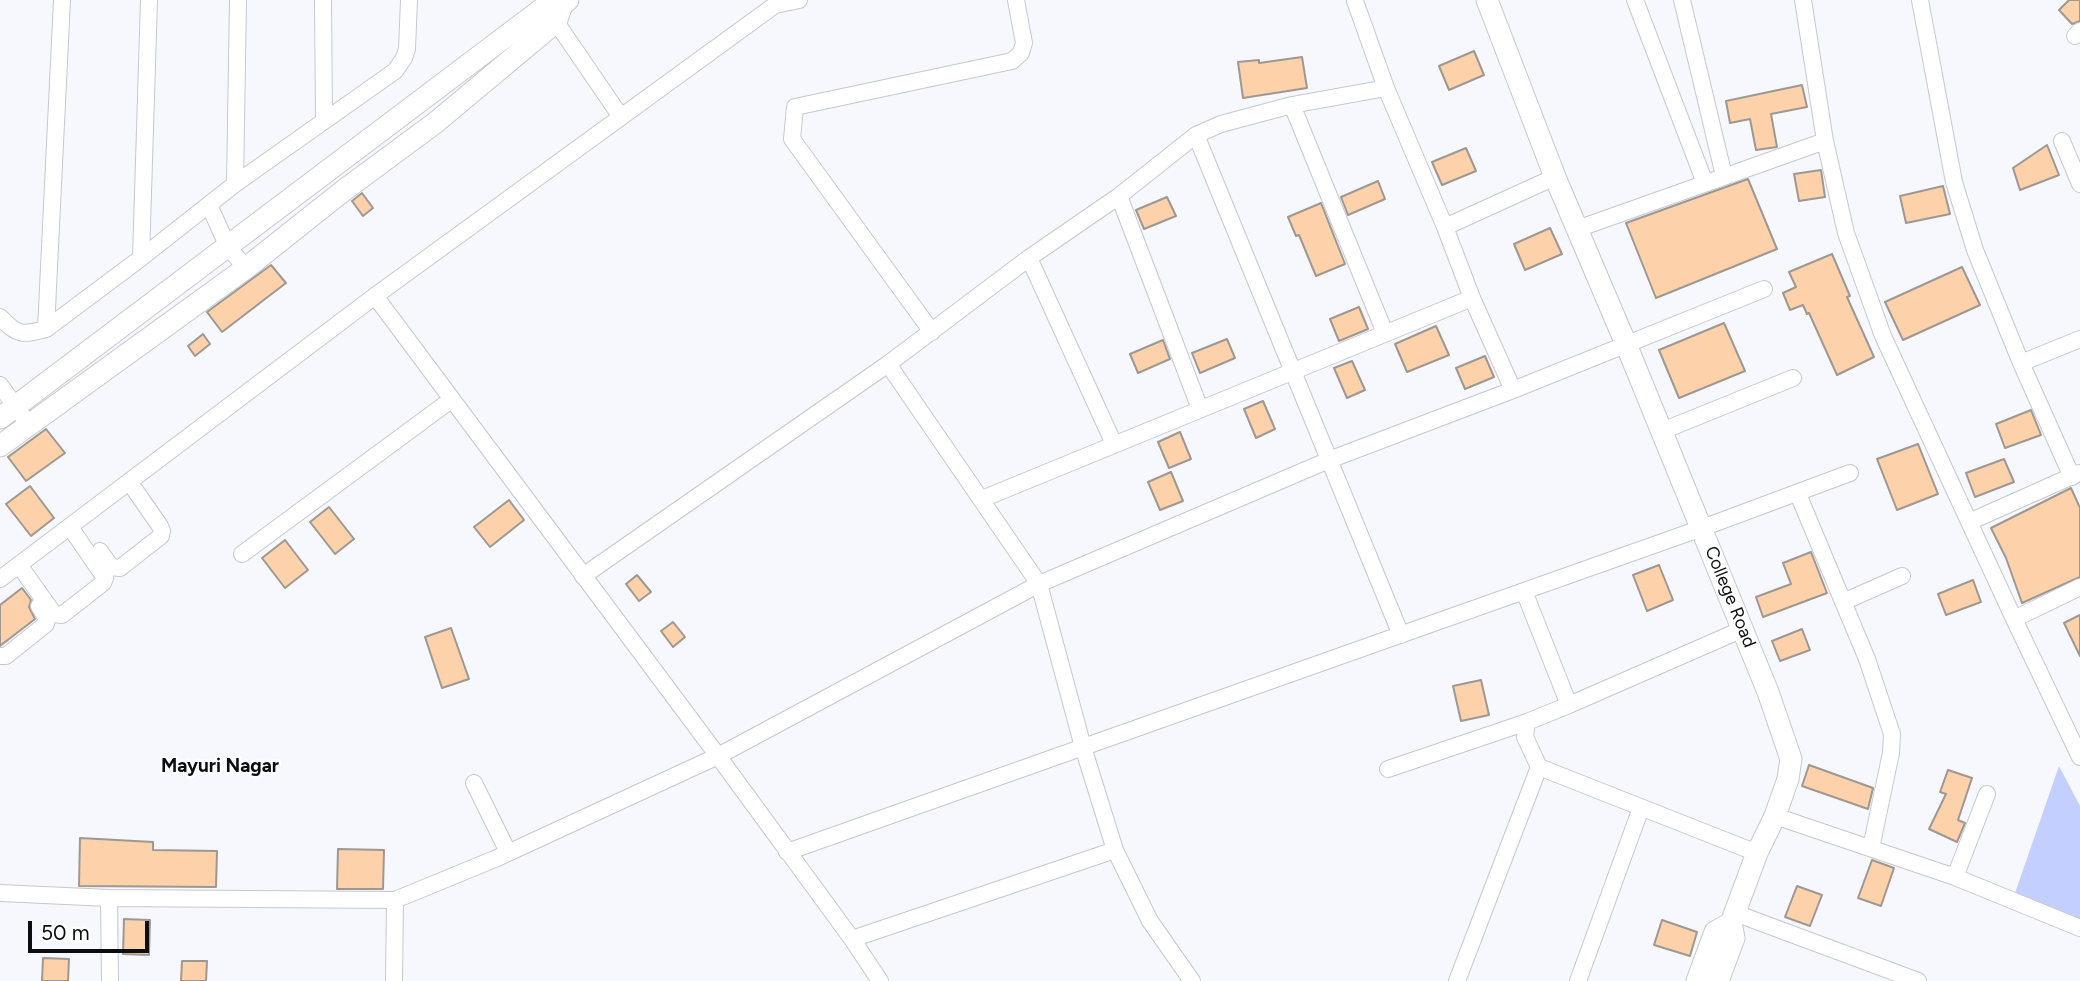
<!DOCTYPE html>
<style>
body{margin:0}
#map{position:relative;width:2080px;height:981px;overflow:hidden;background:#f6f8fe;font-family:Figtree,sans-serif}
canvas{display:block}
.scale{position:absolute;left:28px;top:921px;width:121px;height:32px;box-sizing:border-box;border:4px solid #0c0d0f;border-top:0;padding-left:9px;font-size:21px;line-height:24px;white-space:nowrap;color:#0c0d0f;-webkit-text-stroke:5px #fff;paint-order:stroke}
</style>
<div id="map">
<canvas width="2080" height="981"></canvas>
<div class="scale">50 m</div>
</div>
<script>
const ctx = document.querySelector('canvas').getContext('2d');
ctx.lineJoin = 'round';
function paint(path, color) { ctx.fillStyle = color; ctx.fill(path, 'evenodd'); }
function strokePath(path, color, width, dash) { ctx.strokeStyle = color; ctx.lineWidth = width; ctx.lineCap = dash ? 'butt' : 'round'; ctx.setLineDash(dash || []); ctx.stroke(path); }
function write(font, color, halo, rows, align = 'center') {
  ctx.font = font + ' Figtree,sans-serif'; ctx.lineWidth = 5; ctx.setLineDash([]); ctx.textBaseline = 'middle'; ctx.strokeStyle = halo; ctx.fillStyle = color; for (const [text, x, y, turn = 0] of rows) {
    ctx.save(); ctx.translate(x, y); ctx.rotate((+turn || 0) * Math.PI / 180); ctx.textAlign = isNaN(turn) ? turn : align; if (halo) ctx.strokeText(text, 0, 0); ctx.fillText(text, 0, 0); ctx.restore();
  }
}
paint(new Path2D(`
 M2059,766L2080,806V923L2014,896Z`), '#c3cfff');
const building = new Path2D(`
 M2069,0H2080V21L2072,24L2059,10Z
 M1474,51L1484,75L1449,90L1439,66Z
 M1302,57L1307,88L1243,98L1238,62L1259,60V63Z
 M1802,85L1807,107L1771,114L1777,147L1756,150L1750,119L1730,123L1726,101Z
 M2047,145L2059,175L2020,190L2013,168Z
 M1466,148L1476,171L1442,185L1432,162Z
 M1821,170L1825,197L1799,201L1794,174Z
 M1748,179L1777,249L1656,298L1626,223Z
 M1378,181L1385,199L1348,215L1341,197Z
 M1943,186L1950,214L1906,223L1900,196Z
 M362,193L373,208L363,216L352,201Z
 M1167,197L1176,216L1144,229L1136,210Z
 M1321,203L1345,264L1316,276L1299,235L1296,236L1288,217Z
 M1550,228L1562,254L1525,270L1514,244Z
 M1832,254L1850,296L1847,297L1874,357L1837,375L1809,313L1807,314L1803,305L1790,310L1783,293L1796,287L1789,272Z
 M271,265L286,283L222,332L207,312Z
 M1962,267L1980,305L1903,340L1885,302Z
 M1359,307L1368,329L1339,341L1330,319Z
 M1724,323L1745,371L1679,398L1659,350Z
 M1436,326L1449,355L1407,372L1395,344Z
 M203,334L210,344L195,356L188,346Z
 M1227,339L1235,358L1200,373L1192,353Z
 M1163,340L1170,359L1138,373L1130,354Z
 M1485,356L1494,377L1465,389L1456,368Z
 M1352,361L1365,390L1347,398L1334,368Z
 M1263,401L1275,429L1256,438L1244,409Z
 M2031,410L2041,435L2005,448L1996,424Z
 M46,429L65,453L26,481L8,457Z
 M1180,432L1191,459L1169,468L1158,442Z
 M1918,444L1938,494L1897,510L1877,459Z
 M2004,459L2014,482L1975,497L1966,473Z
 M1171,472L1183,501L1160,510L1148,482Z
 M30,486L54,518L31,536L6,504Z
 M2071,488L2080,508V577L2022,603L2006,558L1991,528Z
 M509,500L524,520L490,547L474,527Z
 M329,507L354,539L335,554L310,522Z
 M285,540L308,570L285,588L262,558Z
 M1811,552L1827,593L1763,617L1756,597L1791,584L1783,563Z
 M1659,565L1673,600L1647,611L1633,575Z
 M637,575L651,592L639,601L626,584Z
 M1973,580L1981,602L1946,615L1938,594Z
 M22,588L31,600L29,607L35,619L0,646V605Z
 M2080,615V656L2064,623Z
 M673,622L685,637L673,647L661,631Z
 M451,628L469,679L442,688L425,637Z
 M1802,629L1810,650L1780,661L1772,641Z
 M1481,680L1489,715L1461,721L1453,686Z
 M1809,765L1873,788L1868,809L1802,786Z
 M1948,770L1972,778L1958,820L1965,823L1957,842L1929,829L1946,794L1940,792Z
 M80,838L153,842V850L217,851L216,887L79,886Z
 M338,849L384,850L383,889H337Z
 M1872,860L1894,868L1881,906L1858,898Z
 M1797,886L1822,895L1810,926L1785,917Z
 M124,919L150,920L149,955L123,954Z
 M1662,920L1697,932L1690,956L1654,945Z
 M43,958L69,959L68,981H42Z
 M182,961H207L206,981H181Z`);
paint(building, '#fdd2ab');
strokePath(building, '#9e9892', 2);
const minor = new Path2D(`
 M323,0L324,120
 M1635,0L1705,183
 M1682,0L1724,176
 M1803,0L1825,141L1846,233L1883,336L2014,619L2080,757
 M1920,0L1954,182L1975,250L2021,363L2072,477
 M1355,1L1386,88L1445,227L1472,298L1513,390
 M549,15L556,22L621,117
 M2075,36L2080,31
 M1292,105L1385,333
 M1196,135L1401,635
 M2062,141L2080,184
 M235,184L238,0
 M1119,196L1200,409
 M209,205L228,247L246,268
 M1445,227L1555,177
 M1577,229L1825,141
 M141,258L149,0
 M1029,258L1114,444
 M375,296L718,756L852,939L880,981
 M0,317C18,336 22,335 46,329L141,258L235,184L395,71L404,58L407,49L409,0
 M46,329L62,0
 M932,332L792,139L795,107L1012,61L1021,53L1024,43L1016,0
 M2021,363L2080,339
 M888,364L1039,584L1083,747L1115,850L1150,921L1192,981
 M0,385L29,425
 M1662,431L1793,378
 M1798,494L1867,659L1892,734L1891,753L1871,848
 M982,499L1472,298
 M1969,522L2079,473
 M100,551L111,567L120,568L161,536L162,531L160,526L130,483
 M242,554L451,400
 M19,565L54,614L62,615L103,583L105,578L70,527
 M583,576L888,364L1029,258L1119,196L1196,135L1221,124L1292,105L1386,88
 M0,579L375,296L775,5L799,0
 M1524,591L1569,705L1527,722L1525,737L1539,767L1757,853
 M1843,602L1902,576
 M2014,619L2080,587
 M0,656H6L46,624L47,619L39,606
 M1569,705L1743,629
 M1388,769L1527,722
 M474,783L508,852
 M1775,816L1955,877L2080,928
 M787,852L1702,528L1850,473
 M1955,877L1987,794
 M0,893L109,898L395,900
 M109,898L110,981
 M1735,913L1918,981
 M852,939L1115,850
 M394,981L395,900L497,858L718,756L1039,584L1329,460L1513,390L1764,289
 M1457,981L1539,767
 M1578,981L1641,808`);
const tertiary = new Path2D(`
 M1487,0L1555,177L1626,344L1768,692L1791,759L1788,779L1775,816L1757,853L1731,923L1734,938L1718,981
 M0,418L542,9L562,5L568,0
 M0,446L246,268L343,191L435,123L556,22L562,5
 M1697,981L1715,932L1731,923`);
strokePath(minor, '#c6c8d0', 18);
strokePath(tertiary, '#c6c8d0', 23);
strokePath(minor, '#fff', 16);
strokePath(tertiary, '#fff', 21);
write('18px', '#0c0d0f', '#fff', [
 ["College Road",1730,597,68]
]);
write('bold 19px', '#0c0d0f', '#fff', [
 ["Mayuri Nagar",220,766]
]);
</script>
